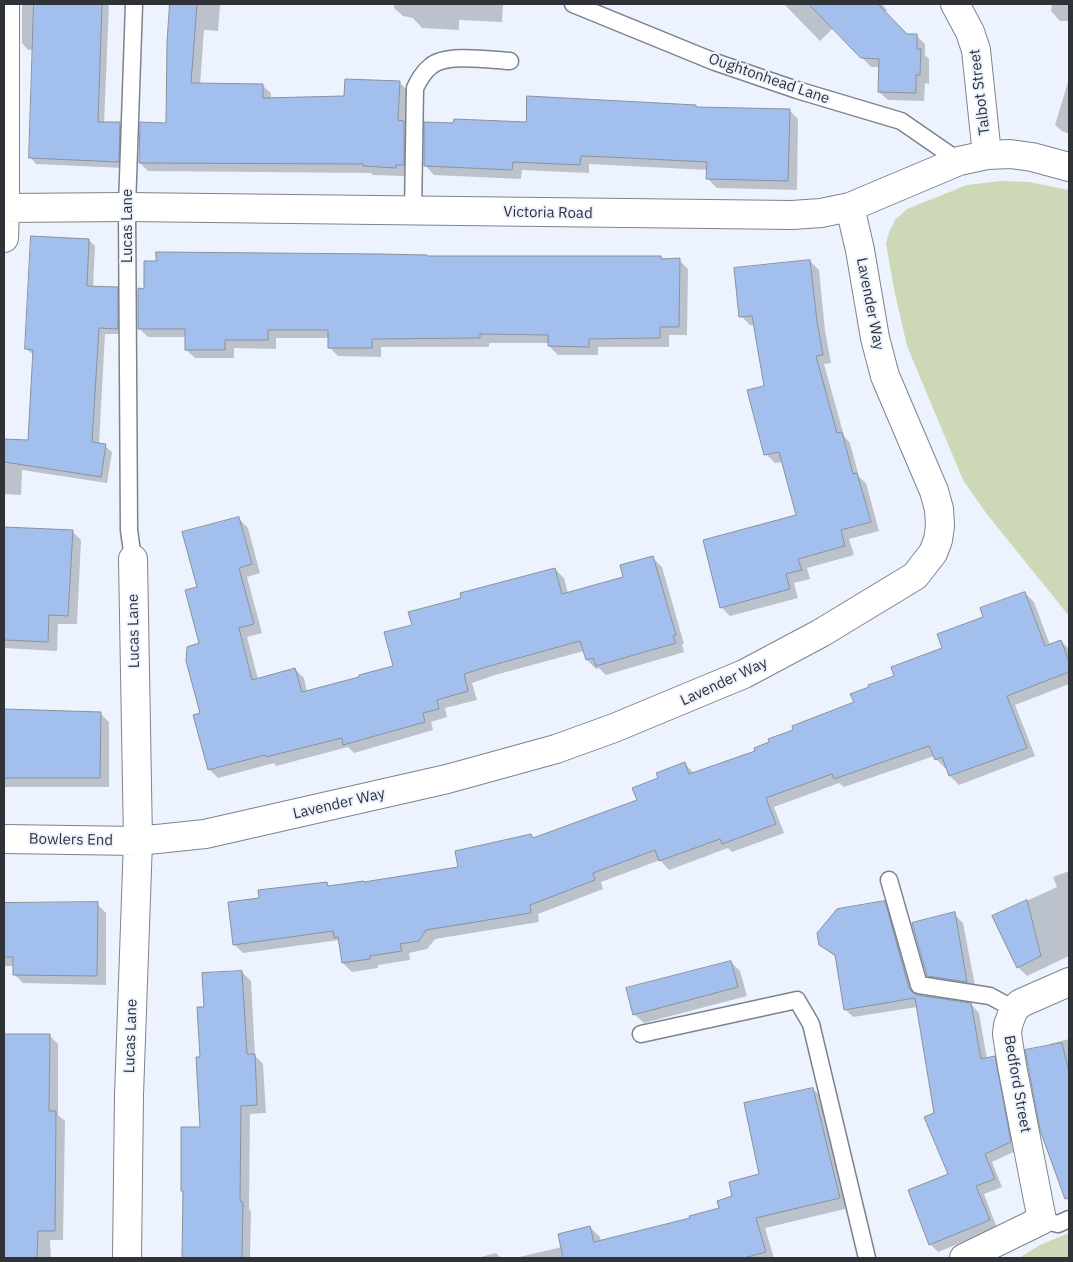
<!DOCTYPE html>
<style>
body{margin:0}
#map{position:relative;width:1073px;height:1262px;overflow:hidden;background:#ecf3ff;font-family:"IBM Plex Sans",sans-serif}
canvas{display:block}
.frame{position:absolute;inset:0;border:5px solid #2f3237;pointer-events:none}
</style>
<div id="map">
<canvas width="1073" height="1262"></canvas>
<div class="frame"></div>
</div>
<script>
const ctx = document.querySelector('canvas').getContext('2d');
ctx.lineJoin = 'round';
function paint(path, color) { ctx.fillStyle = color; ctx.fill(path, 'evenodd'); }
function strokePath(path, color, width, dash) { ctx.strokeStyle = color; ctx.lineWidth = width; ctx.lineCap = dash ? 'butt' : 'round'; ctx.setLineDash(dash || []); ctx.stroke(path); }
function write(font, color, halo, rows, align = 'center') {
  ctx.font = font + ' "IBM Plex Sans",sans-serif'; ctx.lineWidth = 4; ctx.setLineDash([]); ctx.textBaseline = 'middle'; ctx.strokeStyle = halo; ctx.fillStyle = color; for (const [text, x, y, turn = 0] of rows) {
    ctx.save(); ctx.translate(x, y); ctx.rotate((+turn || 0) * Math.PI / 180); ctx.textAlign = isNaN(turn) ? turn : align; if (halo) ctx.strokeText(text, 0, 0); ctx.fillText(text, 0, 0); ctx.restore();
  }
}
paint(new Path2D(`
 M1001,181L1029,182L1069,190V616L986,513L963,480L907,346L894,289L886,244L889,232L895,220L907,209L967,185Z
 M1069,1233V1258H1019L1040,1245Z`), '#cdd9b6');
paint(new Path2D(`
 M22,4H106L109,6L104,123H119L126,130L124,168L36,164L30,157L33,50H28L22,43Z
 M167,4H220L218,31L204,30L200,85H262L271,93V99L345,97L400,83L408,91L412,173H405L404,176L373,175L371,173L148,171L140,163L167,124L171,8Z
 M390,4H503L502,22L459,20V30L422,28L413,18L403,16L394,8V4Z
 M784,4H882L887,10L885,12L907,35H916L925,44V55L929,59V84L925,83L924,101L888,100L879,92L880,67H871L833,28L820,41Z
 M1052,4H1069V21H1060L1051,11Z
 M1069,79V134L1062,131L1055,125Z
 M696,106L698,109L789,110L798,119L797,190L717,188L708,179V170L589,164V173L522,170L521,179L434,175L425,165L527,124Z
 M89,240L95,246L93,288L117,289L123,295L124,334H105L99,444L105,446L112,452L107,483L22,470L21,495L4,494V440L30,441L34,355L26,349Z
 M428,257H661L663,260H679L688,269L687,335H669V347H598V355H558L549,346V343H489V347H381V357L338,356L329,347V338H276V349L234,348V358H195L186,350V337H148L139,328Z
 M810,261L819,270L825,331L831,363L824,364L844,436L850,443L859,477L866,483L879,531L849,539L854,555L807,568L810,579L794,583L798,598L730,616L721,607L798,516L783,462L775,463L766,454L765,387L755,325H750L741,316Z
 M239,519L248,528L260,573L247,577L262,633L247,637L258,679L295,669L304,678L307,692L361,677L394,666L413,625L462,599L555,569L564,578L568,593L625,578L653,558L662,567L684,644H682L684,652L606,675L599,668L596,669L587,660L584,651L495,675L472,683L477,700L445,708L447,717L431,722L433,730L354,753L348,747L276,766L274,763L218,778L209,769L201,714L198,588Z
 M4,529L72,531L81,540L77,624H58L57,651L4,648Z
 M1025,593L1034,602L1050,645L1061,641L1069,649V684L1015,705L1035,756L959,785L950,776L947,767L945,768L936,759L934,756L844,787L839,783L774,807L784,833L732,852L728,848L669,870L660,860L601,882L603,889L538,914L539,922L435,939L427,949L409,953L410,960L378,965V968L352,972L343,963L339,940L243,953L234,944L260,899L327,884L330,887L364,883L460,868L531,836L534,839L638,801L660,779L685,764L694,773L757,752L794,730L855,703L944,648L985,618Z
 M4,710L100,713L109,722V787H4Z
 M1069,871V956L1027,976L1018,967L994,916L1057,887L1053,877Z
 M884,903L892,911L917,996L971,1004L979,1013L987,1059L994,1057L1002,1065L1018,1150L992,1162L1002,1187L984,1194L997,1228L938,1252L930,1244L950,1175L936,1114L917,1007L853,1017L845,1009L837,958L820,945Z
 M4,904H97L106,913V985L23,983L14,974V966H4Z
 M954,914L963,923L976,991L937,985L928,975Z
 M731,962L740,971L747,996L644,1023L634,1014Z
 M242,972L251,981L255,1056L263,1064L266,1113L250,1114L249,1209L251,1212L250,1257L182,1258L185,1194L182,1191L201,1129V1058L205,1008Z
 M4,1035H49L58,1044V1115L65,1121L63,1240H50L51,1258H4Z
 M1069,1039V1198L1063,1192L1049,1044Z
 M813,1089L823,1099L849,1208L765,1228L774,1258H515L562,1247L590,1227L600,1237L601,1242L691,1219L720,1209L760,1175Z
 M496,1253L501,1258H477Z`), '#0003');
const building = new Path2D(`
 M34,4H102L98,122H120L119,162L29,158Z
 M170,4H197L191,83L263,84V98L344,96L345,79L400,81L398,120L404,121V165H396V168L363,166V164L139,163L140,122L166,123L167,42Z
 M809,4H878L907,34H917V49H921L920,75H916V93L878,92L879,59L861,58Z
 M527,96L696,105V107L790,109L788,181L706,179L707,162L609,157L581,156L580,165L513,162L512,170L424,166V122L453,123L454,119L526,122Z
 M31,236L89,239L87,286L118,287V329L99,328L92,442L106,444L101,477L4,462V439L28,440L33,350L25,349Z
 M156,252L381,254L427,255V256H661V259L680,258L679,327H660V338L589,339V347L548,346V335L480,334V338L372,339V348H328V330H268V340H225V350H185V329H138V288L144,289V261H156Z
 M810,260L817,321L823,355L816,356L837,433L842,432L853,474L857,473L871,522L841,530L845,546L798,559L802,570L786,574L790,589L720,608L703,540L796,515L779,452L764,455L747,390L764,386L752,316L739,317L734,268Z
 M239,517L252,564L239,568L254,624L239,628L252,680L295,668L302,692L359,677V675L393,666L384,632L412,625L408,612L461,598L460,593L555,568L562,594L623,577L620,565L653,556L676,635L673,636L676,643L596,666L593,658L586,660L580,641L486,667L464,674L468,691L437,700L439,709L423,713L425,722L343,745L342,738L266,757L265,755L208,770L193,715L200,713L186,661L187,647L199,643L185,590L197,587L182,532Z
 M4,527L73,530L68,616L49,615L48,642L4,640Z
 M1025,592L1045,646L1061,640L1069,661V672L1007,696L1027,748L949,776L942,757L935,760L929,746L834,779L832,774L766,798L776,824L722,844L720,839L659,861L655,850L593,873L595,880L530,905L531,913L426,930L419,941L400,944L402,951L370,956V959L342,963L338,937L334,938L333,931L233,945L228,902L259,898L258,890L327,882L328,886L364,881V882L458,867L455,851L531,834L533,838L637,800L632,788L658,778L656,773L685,762L689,774L755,751L754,748L769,742L768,739L793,730L792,726L854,702L850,694L869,687L868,685L894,676L891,667L942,648L937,634L983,617L980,608Z
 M4,709L101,712L100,778H4Z
 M1027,900L1041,956L1017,968L992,916Z
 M885,901L909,988L912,992L917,995L971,1003L981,1059L995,1056L1011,1142L985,1154L995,1179L976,1186L990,1220L929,1245L908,1190L948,1174L924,1117L934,1113L915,998L844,1010L835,955L819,945L817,933L837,909Z
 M98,902L97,976L13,975V957H4V903Z
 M955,912L967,982L927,976L912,923Z
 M731,961L738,987L633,1015L626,988Z
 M242,971L247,1054H255L257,1102V1105L241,1106L240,1201L243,1202L242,1258H182L183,1191H181V1127H200L196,1057H200L197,1007H204L202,973Z
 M4,1034H50L49,1111H56L55,1231H38L37,1258H4Z
 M1062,1043L1069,1071V1198L1065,1199L1040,1130L1025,1050Z
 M813,1088L840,1198L756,1218L766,1252L744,1258H563L558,1234L590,1226L594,1242L690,1218L689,1216L719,1208L717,1201L732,1196L729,1182L759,1174L744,1103Z`);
paint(building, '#a3bfee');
strokePath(building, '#8a919b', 1);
const service = new Path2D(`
 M573,4L715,62L797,90L901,121L959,161
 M413,212L415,88C419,80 423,72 431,66C446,53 490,60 510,61
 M133,559L129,530L127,207L134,4
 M889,880L919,985L990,996L1014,1009
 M641,1034L797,1000L811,1024L867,1258
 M1042,1220L1058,1224L1069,1219`);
const minor = new Path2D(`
 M5,4V208L127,207L792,215L821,213L850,207L959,161L987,155L1010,154L1032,157L1069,167
 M955,4L970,32L976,50L987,155
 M4,238L5,208
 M4,839L138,841L205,834L447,779L556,749L614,728L744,674L821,633L915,576L933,553L938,540L940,526L939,509L934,491L885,376L875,338L860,250L850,207
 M127,1258L129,1095L138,841L133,559
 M964,1258L1042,1220L1012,1066L1007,1034L1008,1025L1014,1009L1021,1003L1069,982`);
strokePath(service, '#7d838e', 19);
strokePath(minor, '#7d838e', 30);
strokePath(service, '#fff', 16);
strokePath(minor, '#fff', 28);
write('15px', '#2f3237', '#ecf3ff', [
 ["Oughtonhead Lane",769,79,19],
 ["Talbot Street",980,92,-97],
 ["Victoria Road",548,213,1],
 ["Lucas Lane",128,226,-90],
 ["Lavender Way",870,304,79],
 ["Lucas Lane",134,631,-91],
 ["Lavender Way",724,682,-25],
 ["Lavender Way",339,804,-13],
 ["Bowlers End",71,840,1],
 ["Lucas Lane",131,1036,-88],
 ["Bedford Street",1017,1084,80]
]);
</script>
